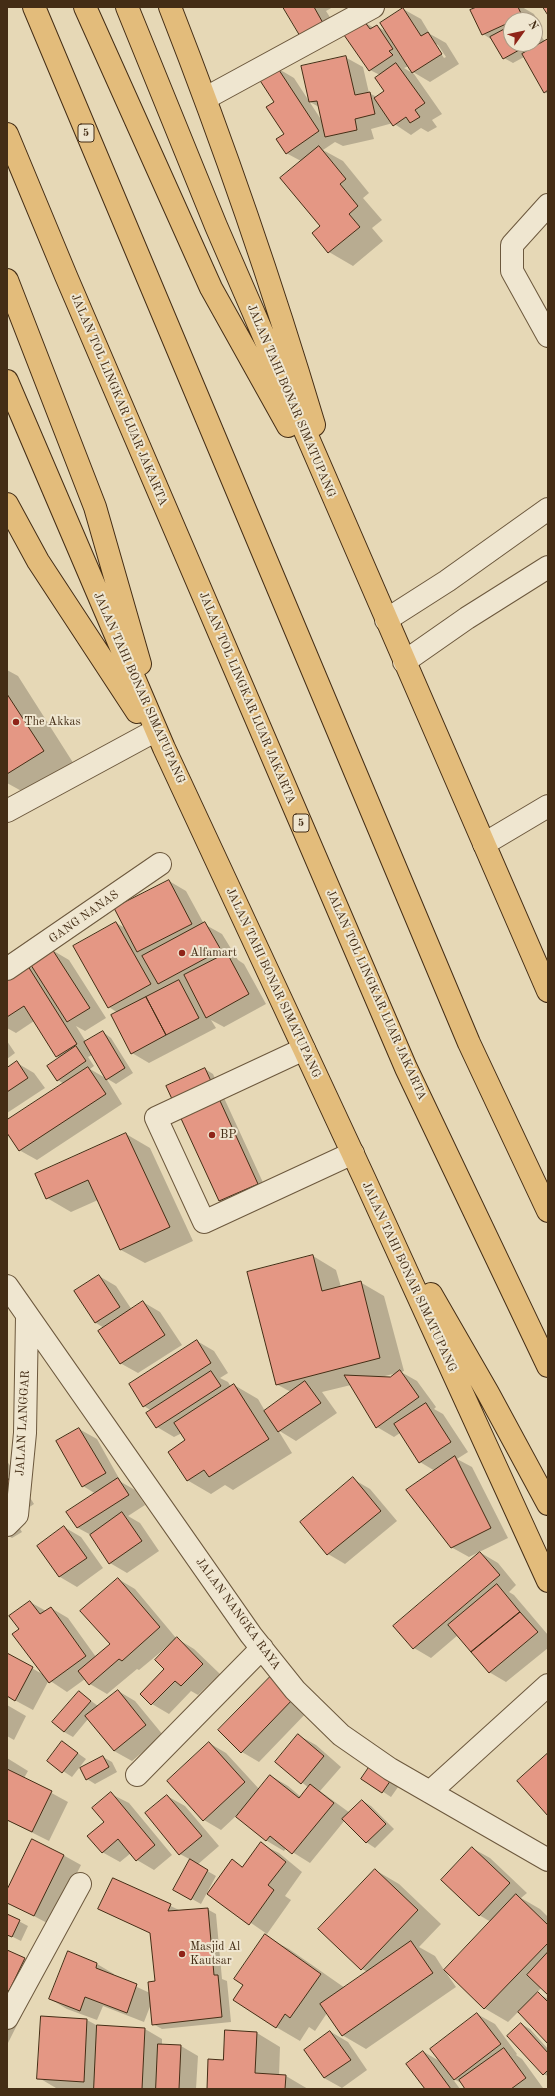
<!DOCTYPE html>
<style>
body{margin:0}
#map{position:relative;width:555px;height:2096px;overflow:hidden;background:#e6d8b6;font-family:"Old Standard TT",serif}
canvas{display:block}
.frame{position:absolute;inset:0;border:8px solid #442d15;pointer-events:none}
.north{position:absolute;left:503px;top:12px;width:40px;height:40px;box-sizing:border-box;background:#efe6d0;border:1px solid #ab9c85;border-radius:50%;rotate:57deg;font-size:11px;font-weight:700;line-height:16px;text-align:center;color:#442d15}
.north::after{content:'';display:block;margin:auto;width:14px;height:18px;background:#8f2418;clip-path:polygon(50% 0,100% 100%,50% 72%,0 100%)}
</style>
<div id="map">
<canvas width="555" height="2096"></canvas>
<div class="frame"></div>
<div class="north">N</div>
</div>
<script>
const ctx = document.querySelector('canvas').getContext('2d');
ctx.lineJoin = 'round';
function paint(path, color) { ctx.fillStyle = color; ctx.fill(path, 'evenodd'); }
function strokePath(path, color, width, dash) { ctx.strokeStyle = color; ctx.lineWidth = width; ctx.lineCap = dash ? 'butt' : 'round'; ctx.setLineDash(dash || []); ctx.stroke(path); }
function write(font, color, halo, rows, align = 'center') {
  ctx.font = font + ' "Old Standard TT",serif'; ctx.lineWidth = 4; ctx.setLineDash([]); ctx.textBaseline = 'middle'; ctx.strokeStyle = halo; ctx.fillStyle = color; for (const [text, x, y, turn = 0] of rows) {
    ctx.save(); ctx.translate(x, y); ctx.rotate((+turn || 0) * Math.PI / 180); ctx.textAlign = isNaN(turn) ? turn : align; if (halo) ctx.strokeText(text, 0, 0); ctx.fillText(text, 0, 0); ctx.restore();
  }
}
paint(new Path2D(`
 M284,7H333L326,11L340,33Z
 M479,7H522L534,14L541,31L539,32L545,42L548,40V94L544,92L524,57L513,63L504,58L494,41L483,34ZM522,18L525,20H535V44H511V20H523Z
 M403,9L421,19L430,34L446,43L459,64L430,82L413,72L409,66L404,68L414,74L442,114L432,120L437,127L428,132L421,128L411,135L393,123L371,129L374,139L343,146L335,142L323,150L343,161L369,193L363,198L382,220L372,228L383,241L353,266L329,252L301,161L286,153L285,135L275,102L277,68L294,78L322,121L319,107L310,102L345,57L363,67L369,93L377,97L386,91L380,75L370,70L364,22L374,28L377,26L388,33ZM434,43L438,45L446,57L444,58Z
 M7,670L18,676L79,772L36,799L7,783Z
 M169,881L186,891L204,924L222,934L238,960L244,964L266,1004L224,1027L211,1020L216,1028L149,1063L132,1053L118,1013L109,1007L116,923L127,929Z
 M52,950L69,960L106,1018L85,1031L76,1026L86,1042L103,1032L111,1038L133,1073L116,1084L106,1078L122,1104L37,1160L19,1150L7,1131V1121L64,1084L58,1080L61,1058L57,1056L34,1021L16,1033L7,1028V976L26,964L35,969ZM92,1055L107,1079L90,1069L94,1066L88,1057Z
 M7,1041L15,1053L7,1059Z
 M17,1063L34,1073L45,1088L7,1113V1069Z
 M205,1069L213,1074L266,1189L229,1205L220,1200Z
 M126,1134L150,1148L193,1241L145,1263L121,1250L98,1200L71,1212L47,1198Z
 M313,1256L336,1270L341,1287L360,1282L384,1296L404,1371L401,1372L417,1381L436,1407L434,1409L443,1414L468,1452L457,1459L472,1467L508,1538L469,1557L451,1547L435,1471L420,1462L400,1433L394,1437L377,1427L351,1385L322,1392L337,1413L296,1441L278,1430L292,1453L233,1490L225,1485L211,1494L187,1480V1440L182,1433L174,1437L157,1427L148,1413L152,1411L144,1406L197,1341L214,1351L228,1373L220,1378L228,1382L231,1387L234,1385L258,1399L265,1411L291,1392L276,1384ZM397,1373L390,1378L381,1377Z
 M99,1276L116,1286L132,1310L143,1302L160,1312L182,1345L138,1373L120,1363L104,1328L96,1323L75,1291Z
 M79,1429L97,1439L121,1482L135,1490L145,1505L128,1516L140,1523L159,1551L127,1573L110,1563L91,1535L78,1528L68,1512L96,1494L83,1486Z
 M7,1461L34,1504L13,1518L22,1532L12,1538L7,1535Z
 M353,1479L370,1489L397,1521L345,1564L328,1554Z
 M64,1527L81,1537L103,1568L77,1587L60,1577L38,1546Z
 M481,1553L498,1563L516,1585L509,1592L514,1595L548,1635V1648L506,1682L489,1672L458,1635L431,1658L414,1648Z
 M118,1579L135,1589L176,1638L194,1649L220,1674L198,1695L191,1691L169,1714L152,1704L166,1669L168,1646L139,1670L137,1669L107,1694L90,1684L85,1679L67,1692L49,1680L33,1710L7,1696V1654L44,1675L20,1629L30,1602L46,1611L51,1608L68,1618L96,1657L111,1644Z
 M272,1676L312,1707L259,1762L242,1752Z
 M118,1691L135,1701L163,1735L132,1761L114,1751L88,1719L73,1737L64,1732L79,1692L98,1706Z
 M7,1705L26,1716L14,1740L7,1736Z
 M298,1735L316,1745L341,1767L320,1791L350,1813L363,1801L371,1806L394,1829L375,1848L366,1842L345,1820L310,1863L286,1848L284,1851L267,1841L236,1816L221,1830L204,1820L168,1781L209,1743L226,1753L260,1790L271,1776L288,1786L301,1797L309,1788L276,1762Z
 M62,1742L86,1759L72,1777L48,1761Z
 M103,1757L112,1762L117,1772L95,1784L87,1779Z
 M7,1758L28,1771L24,1778L68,1802L49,1841L7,1820Z
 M362,1778L403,1780L391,1797Z
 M111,1794L129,1803L172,1855L154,1870L137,1860L131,1853L120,1862L102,1852L105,1822Z
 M167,1796L185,1806L219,1846L197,1865L216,1876L201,1904L174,1889L191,1860L180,1854L146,1813Z
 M261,1844L279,1853L302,1872L285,1896L291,1900L267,1934L209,1894L232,1861L243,1867Z
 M472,1848L490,1858L527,1893L521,1898L540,1909L548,1917V1993L542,1987L532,1998L533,1999L539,1994L548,1999V2042L519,2011L508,2022L484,2008L445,1971L456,1987L366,2049L342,2035L327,2013L315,2031L309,2027L300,2041L276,2027L244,1985L265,1936L289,1949L345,1988L368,1972L362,1969L375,1870L399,1884L441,1924L419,1947L435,1956L444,1970L491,1922L479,1915Z
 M63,1855L81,1865L51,1925L7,1902V1892Z
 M113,1879L179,1910L207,1909L216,1914L222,1979L227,1981L231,2022L162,2029L153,2024L151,2004L144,2022L103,2006L97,2020L67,2009L50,1999L68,1952L97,1964L114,1974L113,1976L150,1993L156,1982L152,1934Z
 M7,1915L28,1926L21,1941L7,1934Z
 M7,1951L41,1969L26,2000L7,1990Z
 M7,2006L22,2015L7,2045Z
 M477,2014L495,2024L517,2054L516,2055L522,2059L543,2088L466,2089L463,2084L452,2078L460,2089H426L424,2052L441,2062Z
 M87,2020L98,2026L145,2029L162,2039V2045L181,2046L198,2056L196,2089L56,2088L39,2078Z
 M521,2024L530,2029L548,2049V2076L543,2074Z
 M331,2032L348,2042L367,2070L342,2088L324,2078Z
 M257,2033L280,2047L279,2076H286L308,2089H208L224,2061Z`), '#0003');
const building = new Path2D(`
 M283,7H314L323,23L301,37Z
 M477,7H518L524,20H511V27L508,29L506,24L482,35L470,10Z
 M543,7H548V15Z
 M403,8L421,36L428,32L442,54L412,73L380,23Z
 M364,21L370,29L377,25L393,49L389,51L393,55L369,71L344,35Z
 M505,29L509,35L511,34V44H530L503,59L490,37Z
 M548,39V90L544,93L522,54Z
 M346,56L355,95L370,92L375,114L355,119L357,130L325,137L317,101L309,102L301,66Z
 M396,63L425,103L415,110L420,117L410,123L406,117L393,126L374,98L384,91L375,78Z
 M277,67L319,131L286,154L276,139L284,134L266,107L274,102L259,79Z
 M319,146L346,179L340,184L358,206L349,214L360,227L328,253L312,233L320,226L280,178Z
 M7,694L44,751L7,774Z
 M169,880L192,924L137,952L114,908Z
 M116,922L151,984L108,1008L73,946Z
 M205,922L221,950L158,984L142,956Z
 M52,949L90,1008L67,1022L29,962Z
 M227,953L249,994L206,1018L184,975Z
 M26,963L77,1044L56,1057L24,1006L7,1017V975Z
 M179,980L199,1018L166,1035L146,997Z
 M146,997L166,1035L131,1054L111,1015Z
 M103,1031L125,1068L106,1080L84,1042Z
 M76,1046L86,1061L57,1081L47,1066Z
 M17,1061L28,1078L7,1092V1068Z
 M88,1067L106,1094L19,1151L7,1133V1120Z
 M205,1068L258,1184L219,1201L166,1086Z
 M126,1133L170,1227L120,1250L88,1180L46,1199L35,1174Z
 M313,1255L322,1291L361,1281L380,1358L276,1385L247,1272Z
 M99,1275L120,1307L95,1323L74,1291Z
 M143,1301L165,1335L120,1364L98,1331Z
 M197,1340L211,1363L143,1407L129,1384Z
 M400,1370L419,1397L376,1428L344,1375L390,1377Z
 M211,1371L221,1386L156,1428L146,1413Z
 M305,1381L321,1403L278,1432L264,1411Z
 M234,1384L269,1439L209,1477L204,1470L187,1481L168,1452L185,1440L174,1423Z
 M426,1403L451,1442L419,1463L394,1424Z
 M79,1428L106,1473L82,1487L56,1441Z
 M455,1456L491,1528L451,1548L406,1490Z
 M7,1477L18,1494L7,1501Z
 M353,1477L381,1511L327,1555L300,1522Z
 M118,1478L129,1495L77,1528L66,1512Z
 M122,1512L142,1541L109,1564L90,1535Z
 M64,1526L87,1558L59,1577L37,1546Z
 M480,1552L500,1575L413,1649L393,1626Z
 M118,1578L160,1627L122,1661L119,1659L89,1685L78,1671L110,1644L80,1611Z
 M497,1584L520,1612L471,1652L448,1625Z
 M30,1601L40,1614L51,1607L86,1656L49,1683L12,1634L19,1629L9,1616Z
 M520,1612L538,1632L489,1673L471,1652Z
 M177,1637L203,1664L181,1686L175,1681L151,1705L140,1694L164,1669L155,1660Z
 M7,1653L33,1667L15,1701L7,1696Z
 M272,1675L295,1697L241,1753L218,1730Z
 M118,1690L146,1725L114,1751L85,1716Z
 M79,1691L91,1701L64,1732L52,1722Z
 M298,1734L324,1756L301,1784L275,1762Z
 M62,1741L78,1753L62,1773L47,1761Z
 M209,1742L245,1782L203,1821L167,1781Z
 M548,1753V1816L517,1781Z
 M103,1756L109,1767L86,1780L80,1768Z
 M374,1760L395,1774L382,1793L361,1779Z
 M7,1769L52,1791L32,1832L7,1820Z
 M270,1775L299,1798L310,1784L334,1803L292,1854L270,1836L266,1841L236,1817Z
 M111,1792L155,1845L136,1861L118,1839L102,1853L87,1836L104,1822L92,1808Z
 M167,1795L202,1836L179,1855L145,1813Z
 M362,1800L386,1824L366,1843L342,1819Z
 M32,1839L64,1855L34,1916L7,1903V1890Z
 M261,1842L286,1862L268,1885L274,1890L249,1925L207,1894L232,1859L242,1867Z
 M472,1847L510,1883L479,1916L441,1880Z
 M190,1859L208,1870L191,1900L173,1890Z
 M375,1869L418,1910L361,1970L318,1929Z
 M113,1878L171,1904L168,1911L208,1908L214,1975H218L222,2017L152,2025L148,1982L155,1981L150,1933L98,1909Z
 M516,1894L548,1925V1943L484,2009L444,1970Z
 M7,1914L20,1920L12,1937L7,1935Z
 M265,1934L321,1974L290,2018L285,2014L276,2028L233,2000L243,1985L234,1979Z
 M411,1941L433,1973L342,2036L320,2004Z
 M7,1950L25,1958L9,1991L7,1990Z
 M68,1951L97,1963L96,1968L137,1984L127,2013L85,1997L80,2011L49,1999Z
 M548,1952V1995L527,1975Z
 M538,1992L548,2002V2044L518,2012Z
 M477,2013L501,2044L454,2080L430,2049Z
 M41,2016L87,2019L84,2082L37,2079Z
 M521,2023L548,2053V2070L543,2075L507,2036Z
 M97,2025L145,2028L142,2089H94Z
 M225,2030L257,2032L255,2073L286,2075L285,2089H207L208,2059L223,2060Z
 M330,2031L351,2060L324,2078L304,2050Z
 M158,2044L181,2045L179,2089H156Z
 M504,2048L526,2078L511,2089H465L459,2080Z
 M423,2051L451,2089H425L406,2064Z`);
paint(building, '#e49784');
strokePath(building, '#442d15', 1);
const minor = new Path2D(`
 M206,98L373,7
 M548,205L512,245V271L548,336
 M386,620L447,581L548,509
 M404,662L467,618L548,567
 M7,811L151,733
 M484,844L548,806
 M7,969L160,864
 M304,1049L156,1118L204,1222L353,1153
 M7,1286L251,1635L295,1690L341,1735L390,1769L548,1860
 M7,1525L17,1515L25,1433L27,1317
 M137,1775L262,1648
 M430,1792L548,1685
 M7,2018L80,1884`);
const highway = new Path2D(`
 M34,7L469,1043L548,1211
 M85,7L211,288L288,426
 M127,7L216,226L548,991
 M170,7C224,145 272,284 314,425
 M7,134L66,276L406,1068L548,1366
 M7,280L95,507L140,664
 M7,381L164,748L365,1180L548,1581
 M7,504L38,561L137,712
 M431,1294L488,1393L548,1504`);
strokePath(minor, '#6c583d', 24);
strokePath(highway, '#442d15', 24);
strokePath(minor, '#efe6d0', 22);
strokePath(highway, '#e3bc7b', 22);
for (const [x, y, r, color] of [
 [16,722,4,"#8f2418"],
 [182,953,4,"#8f2418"],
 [212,1135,4,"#8f2418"],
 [182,1954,4,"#8f2418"]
]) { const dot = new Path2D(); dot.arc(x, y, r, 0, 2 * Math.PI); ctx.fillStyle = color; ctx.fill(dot); strokePath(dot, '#efe6d0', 1.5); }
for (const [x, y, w] of [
 [86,133,16],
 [301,823,16]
]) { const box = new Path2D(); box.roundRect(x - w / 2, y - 9, w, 18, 3); ctx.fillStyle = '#efe6d0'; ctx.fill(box); strokePath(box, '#442d15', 1); }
write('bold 11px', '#442d15', null, [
 ["5",86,133],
 ["5",301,823]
]);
write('12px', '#442d15', '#efe6d0', [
 ["JALAN TOL LINGKAR LUAR JAKARTA",119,400,67],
 ["JALAN TAHI BONAR SIMATUPANG",291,401,67],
 ["JALAN TAHI BONAR SIMATUPANG",139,688,66],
 ["JALAN TOL LINGKAR LUAR JAKARTA",247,698,67],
 ["GANG NANAS",84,917,-35],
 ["JALAN TAHI BONAR SIMATUPANG",273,983,65],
 ["JALAN TOL LINGKAR LUAR JAKARTA",376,995,66],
 ["JALAN TAHI BONAR SIMATUPANG",409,1277,65],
 ["JALAN LANGGAR",23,1423,-87],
 ["JALAN NANGKA RAYA",238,1614,54]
]);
write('12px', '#442d15', '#efe6d0', [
 ["The Akkas",24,722],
 ["Alfamart",190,953],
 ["BP",220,1135],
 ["Masjid Al",190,1947],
 ["Kautsar",190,1961]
], 'left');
</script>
